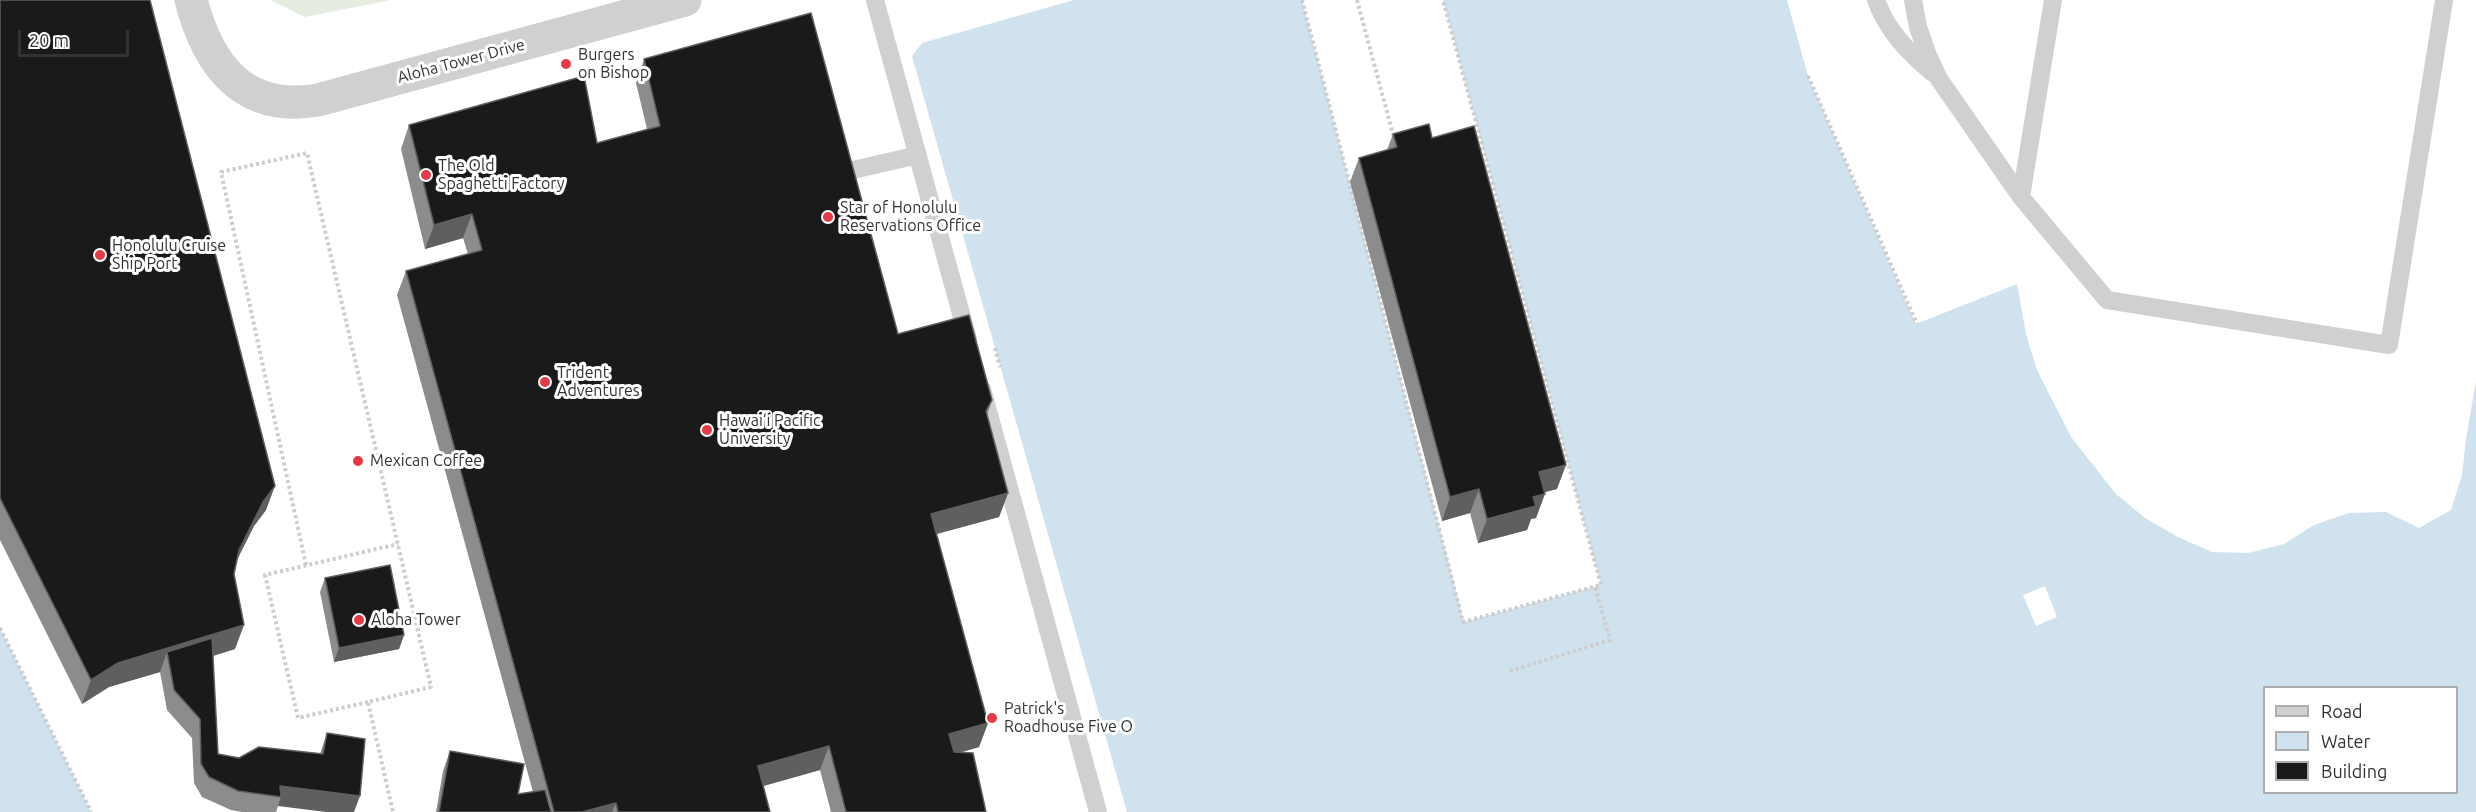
<!DOCTYPE html>
<meta charset="utf-8">
<style>
body{margin:0}
#map{position:relative;width:2476px;height:812px;overflow:hidden;background:#fff;font-family:Ubuntu,sans-serif}
canvas{display:block}
.legend{position:absolute;left:2263px;top:686px;width:195px;height:108px;box-sizing:border-box;background:#fff;border:2px solid #adadad;margin:0;padding:8px 10px;list-style:none;font-size:18px;color:#333}
.legend li{display:flex;align-items:center;gap:12px;height:30px}
.legend b{width:30px;border:2px solid #adadad}
.scale{position:absolute;left:18px;top:30px;width:111px;height:27px;box-sizing:border-box;border:3px solid #333;border-top:0;padding-left:8px;font-size:18px;line-height:21px;white-space:nowrap;color:#333;-webkit-text-stroke:4px #fff;paint-order:stroke}
</style>
<div id="map">
<canvas width="2476" height="812"></canvas>
<ul class="legend">
<li><b style="height:8px;background:#d0d0d0"></b>Road</li>
<li><b style="height:16px;background:#cfe2ee"></b>Water</li>
<li><b style="height:16px;background:#1a1a1a"></b>Building</li>
</ul>
<div class="scale">20 m</div>
</div>
<script>
const ctx = document.querySelector('canvas').getContext('2d');
ctx.lineJoin = 'round';
function paint(path, color) { ctx.fillStyle = color; ctx.fill(path, 'evenodd'); }
function strokePath(path, color, width, dash) { ctx.strokeStyle = color; ctx.lineWidth = width; ctx.lineCap = dash ? 'butt' : 'round'; ctx.setLineDash(dash || []); ctx.stroke(path); }
function write(font, color, halo, rows, align = 'center') {
  ctx.font = font + ' Ubuntu,sans-serif'; ctx.lineWidth = 6; ctx.setLineDash([]); ctx.textBaseline = 'middle'; ctx.strokeStyle = halo; ctx.fillStyle = color; for (const [text, x, y, turn = 0] of rows) {
    ctx.save(); ctx.translate(x, y); ctx.rotate((+turn || 0) * Math.PI / 180); ctx.textAlign = isNaN(turn) ? turn : align; if (halo) ctx.strokeText(text, 0, 0); ctx.fillText(text, 0, 0); ctx.restore();
  }
}
paint(new Path2D(`
 M270,0H391L305,17Z`), '#e6ecdf');
paint(new Path2D(`
 M1074,0H1302L1464,622L1601,585L1443,0H1787L1808,76L1916,324L2017,284L2026,334L2037,370L2071,437L2116,494L2145,518L2178,537L2212,552L2248,553L2284,544L2314,525L2349,513L2386,512L2419,528L2451,510L2462,475L2466,439L2476,381V812H1127L912,56L922,43ZM2264,688H2456V792H2264Z
 M0,628L91,812H0Z`), '#cfe2ee');
paint(new Path2D(`
 M2045,586L2057,617L2036,626L2023,595Z`), '#fff');
strokePath(new Path2D(`
 M1302,0L1463,622L1601,585L1443,0
 M1357,0L1394,138
 M1808,76L1917,324
 M995,348L1000,367
 M306,565L221,172L307,153L431,687L368,702L393,812
 M0,628L91,812
 M1510,671L1610,640L1595,586
 M368,702L298,718L265,575L398,544`), '#cdcdcd', 4, [3, 3]);
strokePath(new Path2D(`
 M875,0L968,339
 M1876,0C1887,31 1909,53 1933,73
 M1913,0L1918,27L1927,53L1939,79L2021,197L2107,300L2389,345L2444,0
 M840,173L918,155
 M2021,197L2053,0
 M982,389L1098,812`), '#d0d0d0', 18);
strokePath(new Path2D(`
 M191,0C208,65 243,113 318,100L685,0`), '#d0d0d0', 33);
paint(new Path2D(`
 M0,0L266,510L254,526L236,561L234,574L235,649L213,656L218,754L239,758L320,754L327,733L365,739L278,806L276,812H242L231,810L202,797L194,783L192,738L167,710L160,672L109,687L82,704L0,540Z
 M644,59L898,334L992,400L987,415L1008,493L999,517L936,534L988,723L979,747L959,753L986,812H831L820,770L763,786L770,812H436L443,771L450,751L518,794L533,792L397,295L406,271L468,254L463,238L425,249L401,149L409,125L597,143L647,129L636,83Z
 M1393,134L1432,138L1557,489L1544,492L1536,518L1531,519L1527,530L1478,543L1470,513L1442,521L1350,182L1359,158L1387,150Z
 M325,578L404,635L399,649L334,662L320,592Z`), '#8c8c8c');
paint(new Path2D(`
 M472,214L463,238L425,249L434,225Z
 M1566,465L1557,489L1530,496L1539,472Z
 M275,486L266,510L254,526L230,574L239,550L263,502Z
 M1479,489L1470,513L1442,521L1450,497Z
 M1008,493L999,517L922,538L931,514Z
 M1545,494L1536,518L1531,519L1527,530L1478,543L1487,519L1533,497Z
 M244,625L235,649L170,669L167,652L160,672L109,687L82,704L91,680L118,663Z
 M404,635L399,649L334,662L339,648Z
 M988,723L979,747L940,758L949,734Z
 M829,746L820,770L749,790L758,766Z
 M280,786L360,796L354,812H326L278,806L281,797Z
 M616,803L612,812H582Z`), '#5f5f5f');
const building = new Path2D(`
 M0,0H150L275,486L263,502L239,550L234,574L244,625L118,663L91,680L0,498Z
 M811,13L898,334L969,315L992,400L986,411L1008,493L931,514L988,723L949,734L954,752L973,753L986,812H846L829,746L758,766L770,812H618L616,803L582,812H554L406,271L482,250L472,214L434,225L409,125L584,76L597,143L660,126L644,59Z
 M1429,124L1432,138L1474,126L1566,465L1539,472L1545,494L1533,497L1536,506L1487,519L1479,489L1450,497L1359,158L1397,147L1393,134Z
 M390,565L404,635L339,648L325,578Z
 M212,638L218,754L239,758L259,747L323,754L327,733L365,739L360,796L280,786L281,797L238,791L209,777L201,764L200,719L174,690L167,652Z
 M450,751L524,764L518,794L545,790L551,812H439Z`);
paint(building, '#1a1a1a');
strokePath(building, '#5f5f5f', 1.5);
for (const [x, y, r, color] of [
 [566,64,6,"#e63946"],
 [426,175,6,"#e63946"],
 [828,217,6,"#e63946"],
 [100,255,6,"#e63946"],
 [545,382,6,"#e63946"],
 [707,430,6,"#e63946"],
 [358,461,6,"#e63946"],
 [359,620,6,"#e63946"],
 [992,718,6,"#e63946"]
]) { const dot = new Path2D(); dot.arc(x, y, r, 0, 2 * Math.PI); ctx.fillStyle = color; ctx.fill(dot); strokePath(dot, '#fff', 2); }
write('16px', '#333', '#fff', [
 ["Burgers",578,55],
 ["on Bishop",578,73],
 ["The Old",438,166],
 ["Spaghetti Factory",438,184],
 ["Star of Honolulu",840,208],
 ["Reservations Office",840,226],
 ["Honolulu Cruise",112,246],
 ["Ship Port",112,264],
 ["Trident",557,373],
 ["Adventures",557,391],
 ["Hawai‘i Pacific",719,421],
 ["University",719,439],
 ["Mexican Coffee",370,461],
 ["Aloha Tower",371,620],
 ["Patrick's",1004,709],
 ["Roadhouse Five O",1004,727]
], 'left');
write('16px', '#333', '#fff', [
 ["Aloha Tower Drive",461,61,-15]
]);
</script>
